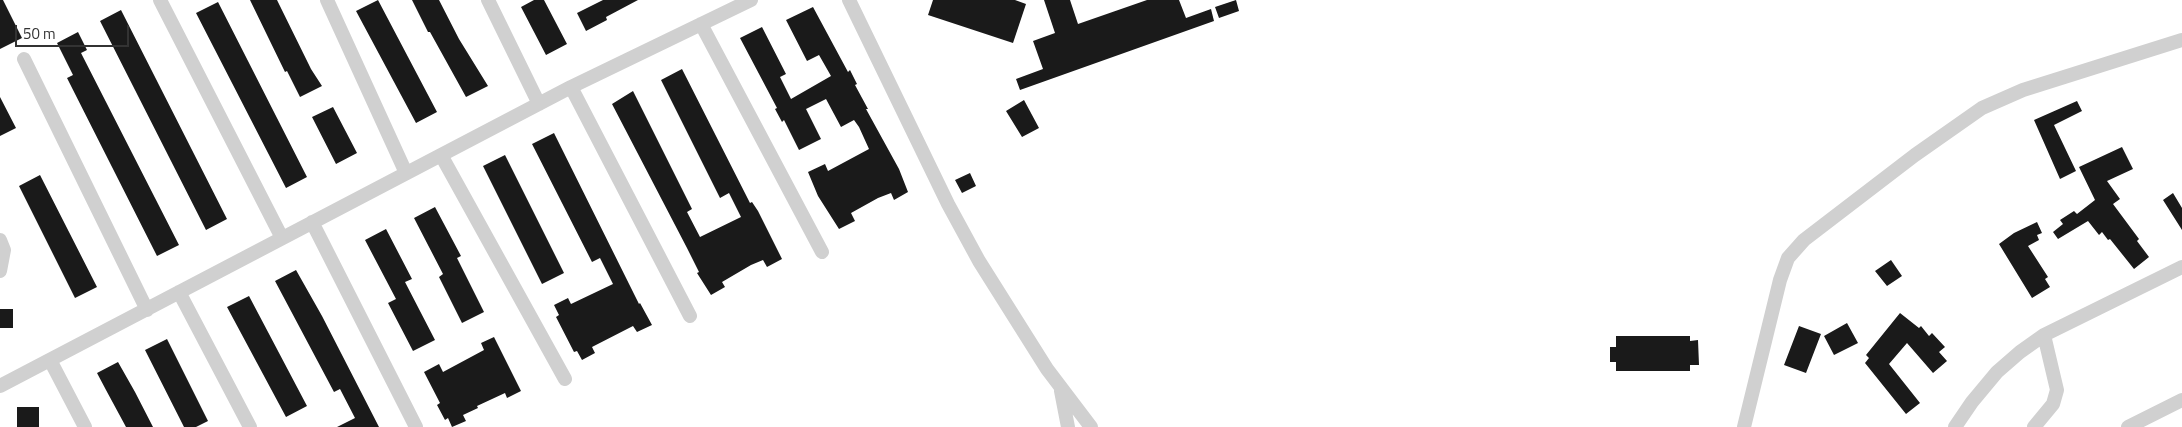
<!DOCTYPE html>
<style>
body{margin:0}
#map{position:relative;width:2182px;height:427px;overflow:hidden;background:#fff;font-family:"Titillium Web",sans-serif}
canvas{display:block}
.scale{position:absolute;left:15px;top:25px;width:114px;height:22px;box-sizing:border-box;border:2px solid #333;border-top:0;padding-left:6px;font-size:15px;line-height:18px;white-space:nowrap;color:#333;-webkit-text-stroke:4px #fff;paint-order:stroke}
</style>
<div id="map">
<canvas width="2182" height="427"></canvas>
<div class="scale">50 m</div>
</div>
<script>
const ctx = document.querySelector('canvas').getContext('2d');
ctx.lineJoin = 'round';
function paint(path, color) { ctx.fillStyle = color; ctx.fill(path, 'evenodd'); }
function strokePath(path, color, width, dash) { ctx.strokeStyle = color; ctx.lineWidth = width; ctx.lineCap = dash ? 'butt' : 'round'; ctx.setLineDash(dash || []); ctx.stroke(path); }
paint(new Path2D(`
 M0,0H3L22,38L0,49Z
 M250,0H277L311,69L322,86L300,97L287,71L285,72Z
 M378,0L437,112L416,123L356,11Z
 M412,0H439L459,39L488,86L466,97L430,32H428Z
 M534,0H544L567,44L546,55L521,7Z
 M603,0H638L606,17L607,20L586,31L577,13Z
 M933,0H1015L1026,4L1013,43L928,15Z
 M1044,0H1070L1078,24L1147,0H1179L1186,18L1211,9L1214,21L1020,90L1016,79L1043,69L1033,41L1055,33Z
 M1236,0L1239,11L1219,18L1215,7Z
 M218,2L307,177L286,188L196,13Z
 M813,7L848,72L850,70L857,84L855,85L868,109H866L899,169L908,192L894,200L891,193L878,198L851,213L855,221L839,229L818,196L808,172L825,164L828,171L869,149L859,127L854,120L841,127L826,99L806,109L821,139L799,150L784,120L782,122L775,109L777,108L740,38L762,27L786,74L780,77L791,99L831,76L819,55L807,61L786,20Z
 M121,10L227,219L206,230L100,21Z
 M78,32L87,50L81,53L179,245L157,256L67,78L73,75L57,43Z
 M682,69L750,203L752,202L758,211L782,259L767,267L763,260L751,265L722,282L725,287L711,295L697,273L699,272L687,248L612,104L633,91L692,209L687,212L700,237L741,217L729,193L720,198L661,80Z
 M0,97L16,128L0,136Z
 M1024,100L1039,128L1022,137L1006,111Z
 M2077,101L2082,111L2054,125L2076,171L2060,179L2034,120Z
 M333,107L357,153L336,164L312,117Z
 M554,133L639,304L640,303L652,325L637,332L633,326L592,347L595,353L582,360L577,351L574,352L556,317L559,315L554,305L568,298L571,304L613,284L600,258L592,262L532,144Z
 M2122,147L2133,169L2107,181L2120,199L2113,204L2139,239L2137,241L2149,257L2134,269L2110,239L2108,240L2102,232L2099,235L2088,221L2058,239L2053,232L2063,224L2060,220L2074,211L2077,214L2095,200L2079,167Z
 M505,155L564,273L542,284L483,166Z
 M970,173L976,186L962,193L955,180Z
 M40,175L97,287L75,298L19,186Z
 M2173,193L2182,208V230L2163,200Z
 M435,207L461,256L457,258L484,312L462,323L439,277L443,274L414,218Z
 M2037,222L2042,233L2037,235L2039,240L2028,246L2048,277L2045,279L2050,287L2032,298L1999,244L2014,233Z
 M386,229L412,279L405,282L435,340L413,351L388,303L396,299L365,240Z
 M1891,260L1902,276L1887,286L1875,271Z
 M296,270L322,316L379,427H337L355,418L340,389L334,392L275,281Z
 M249,296L307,406L286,417L227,307Z
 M0,309H13V328H0Z
 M1900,313L1919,328L1921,326L1929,336L1932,333L1945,347L1939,352L1947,361L1933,373L1907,343L1889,364L1920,403L1906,414L1865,363L1869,358L1866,355Z
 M1847,323L1858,343L1834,355L1824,336Z
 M1799,326L1821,334L1806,373L1784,365Z
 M1616,336H1690V341L1698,340L1699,365H1690V371H1616V362H1610V347H1616Z
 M494,337L521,391L507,398L505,393L477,406L478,408L463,415L466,421L452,427L448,418L445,420L437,405L440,403L424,372L439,364L443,372L484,350L481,343Z
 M167,339L208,421L196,427H184L145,350Z
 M118,362L135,392L153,427H126L106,390L97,373Z
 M17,407H39V427H17Z`), '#1a1a1a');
strokePath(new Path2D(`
 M160,0L282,238
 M327,0L406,173
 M488,0L539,104
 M849,0L948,204L979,261L1047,369L1091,427
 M701,24L822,252
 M24,59L147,310
 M571,87L690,316
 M441,155L565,379
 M312,222L416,427
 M0,240L4,250L0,271
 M179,292L250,427
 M50,360L85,427
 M0,386L571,87L751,0
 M1061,391L1068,427
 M1744,427L1780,280L1788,258L1804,240L1915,155L1982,108L2023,90L2182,40
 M1955,427L1972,402L1997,372L2020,352L2044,335L2182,267
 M2034,427L2053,404L2057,390L2044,335
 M2128,427L2182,400`), '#d0d0d0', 14);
</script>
